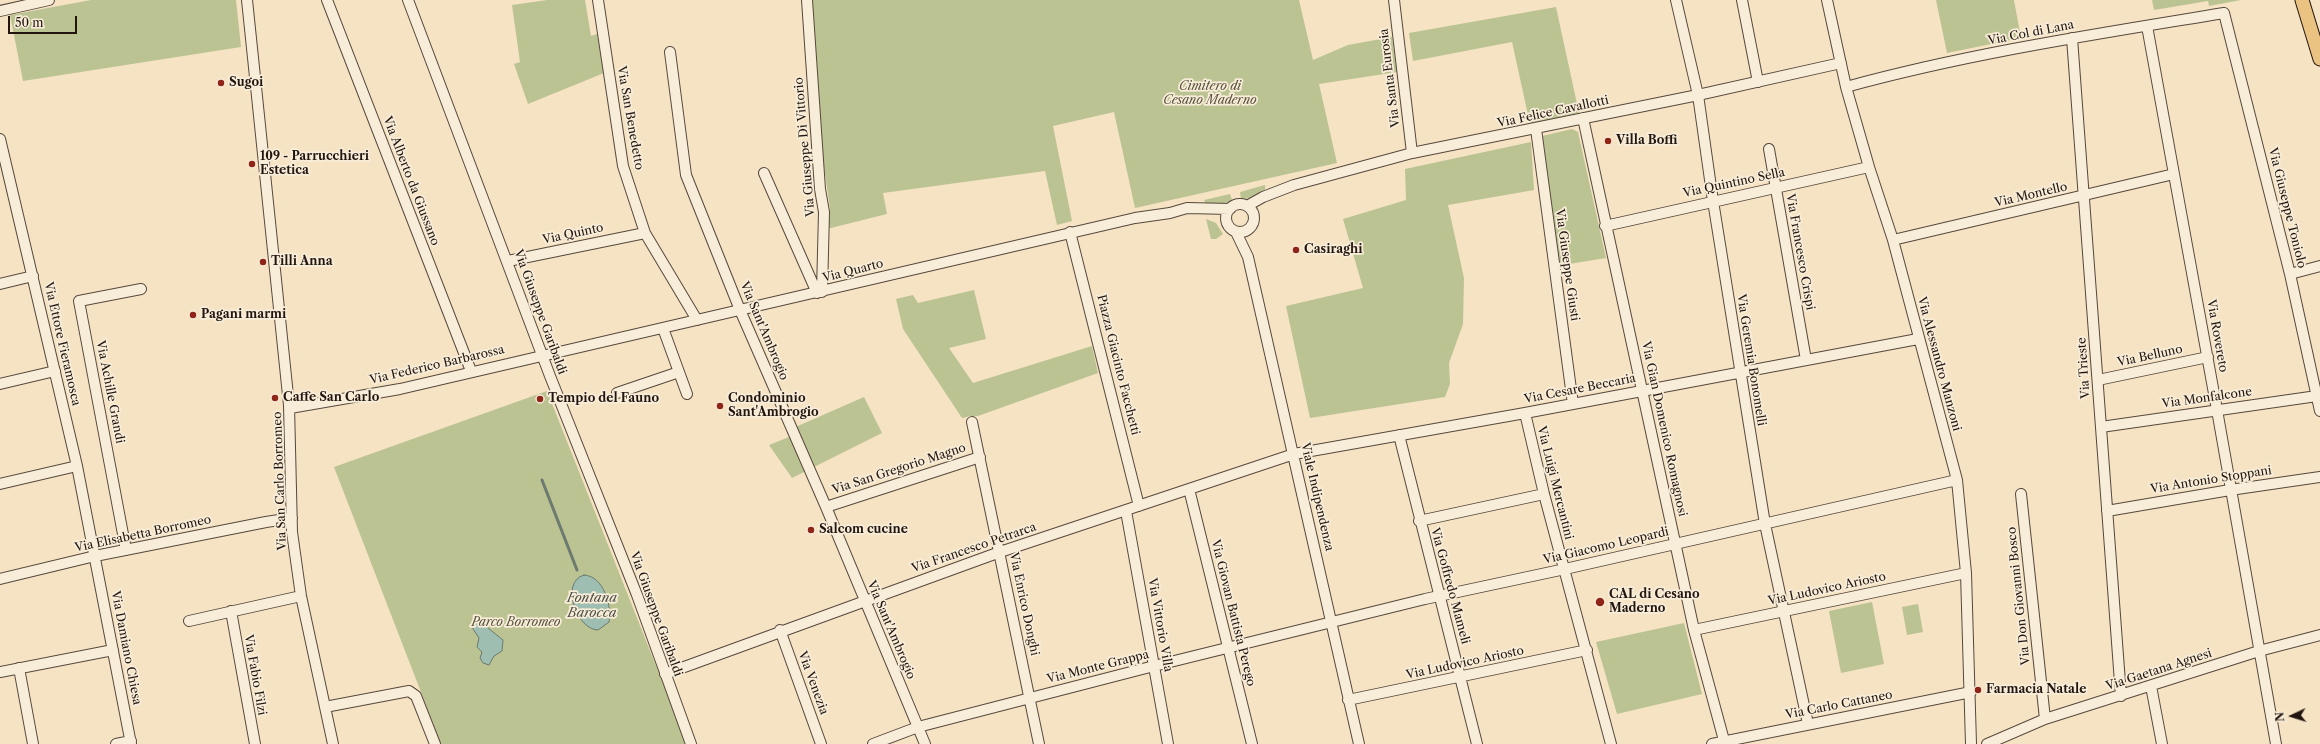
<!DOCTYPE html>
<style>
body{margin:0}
#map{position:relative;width:2320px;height:744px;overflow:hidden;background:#f5e3c3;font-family:"Libre Caslon Text",serif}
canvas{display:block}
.north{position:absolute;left:2272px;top:696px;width:40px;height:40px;-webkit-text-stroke:3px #f8edd8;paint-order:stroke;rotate:266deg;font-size:11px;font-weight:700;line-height:16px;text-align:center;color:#221510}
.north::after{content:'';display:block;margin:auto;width:14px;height:18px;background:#221510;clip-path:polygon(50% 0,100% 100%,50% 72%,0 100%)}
.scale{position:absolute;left:8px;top:16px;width:69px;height:18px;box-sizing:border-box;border:2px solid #221510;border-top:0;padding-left:5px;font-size:12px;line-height:14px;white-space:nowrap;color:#221510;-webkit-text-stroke:3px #f8edd8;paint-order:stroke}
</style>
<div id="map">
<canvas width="2320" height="744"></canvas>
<div class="north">N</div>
<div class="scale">50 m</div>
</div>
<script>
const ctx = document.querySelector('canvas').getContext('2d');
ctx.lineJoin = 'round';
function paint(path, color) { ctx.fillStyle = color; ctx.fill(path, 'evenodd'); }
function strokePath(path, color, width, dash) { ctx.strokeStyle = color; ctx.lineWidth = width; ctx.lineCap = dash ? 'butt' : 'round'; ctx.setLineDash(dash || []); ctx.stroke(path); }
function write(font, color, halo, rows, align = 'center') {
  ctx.font = font + ' "Libre Caslon Text",serif'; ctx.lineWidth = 3.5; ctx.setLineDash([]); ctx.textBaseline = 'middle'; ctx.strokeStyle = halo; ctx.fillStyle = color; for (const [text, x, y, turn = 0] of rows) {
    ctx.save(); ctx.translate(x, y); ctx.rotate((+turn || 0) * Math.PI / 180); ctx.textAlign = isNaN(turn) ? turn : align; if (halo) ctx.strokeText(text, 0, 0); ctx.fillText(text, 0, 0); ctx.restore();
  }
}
paint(new Path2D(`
 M91,0H236L241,47L23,81L10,15Z
 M547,0H585L591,36L597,34L604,73L528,104L514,64L520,62L512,5Z
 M812,0H1299L1313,60L1348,45L1392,37L1397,72L1319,84L1337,163L1135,208L1114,112L1053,126L1072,221L1057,225L1045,171L883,193L887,214L827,229L830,209L823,159Z
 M1936,0H2014L2021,38L1947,53Z
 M2152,0H2241L2209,6L2208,1L2154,10Z
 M1556,7L1579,113L1530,124L1512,42L1413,61L1409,33Z
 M1572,129L1578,132L1606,258L1557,266L1542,136Z
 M1531,142L1534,190L1448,205L1464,278L1463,324L1449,363L1450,384L1445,397L1310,418L1286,306L1363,288L1343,219L1406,200L1405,169Z
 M1265,185V190L1254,198L1241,199L1240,192Z
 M1230,194L1232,200L1224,204H1206L1204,200Z
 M1206,219L1216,223L1223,234L1216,239H1211Z
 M974,290L986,339L949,348L973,383L1092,346L1098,373L978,416H971L962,418L903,329L896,299L913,295L918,303Z
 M547,391L687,744H441L334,467Z
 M864,397L882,433L792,478L769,445L794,435L791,429Z
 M1872,602L1884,664L1841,673L1829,611Z
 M1918,604L1923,632L1907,635L1902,607Z
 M1684,623L1702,694L1617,714L1596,642Z`), '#bcc393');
const water = new Path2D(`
 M584,575C604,576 612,606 609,622L598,630C577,630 559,582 584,575Z
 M477,623L483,624L503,640L502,651L494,656L489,665L483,663L480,658L482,652L477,647L479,638L473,629Z`);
paint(water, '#9dbeb0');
strokePath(water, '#6c7a70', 1);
strokePath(new Path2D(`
 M542,480L577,570`), '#6c7a70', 3);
const minor = new Path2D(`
 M247,0L289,405L292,532L301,596L333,744
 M327,0L471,371
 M408,0L550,376L637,595L691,744
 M598,0L623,166L645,233L697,320
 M807,0L820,189L824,212L822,292
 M1394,0L1412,153
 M1676,0L1698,95L1713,201L1765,524L1808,724
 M1742,0L1758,82
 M1827,0L1846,87L1869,167L1893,240L1957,480L1966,573L1971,744
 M0,11L49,0
 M2147,26L2217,410L2276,744
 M2072,38L2121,696
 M670,52L686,175L740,310L826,507L925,744
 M1846,87C1970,53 2097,34 2224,13L2290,274L2320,411
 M1583,118L1694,630L1725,744
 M1536,129L1573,404
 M0,139L77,466L131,744
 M1769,149L1806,360
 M764,173L817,293
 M1226 218a14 14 0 1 1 28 0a14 14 0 1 1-28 0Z
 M1247,206L1263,197L1294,185L1412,153L1698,95L1841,63
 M1605,226L1869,167
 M1070,232L1139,506
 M1236,232L1248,257L1359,744
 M1893,240L2174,174
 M508,261L645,233
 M2290,274L2320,266
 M0,284L33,276
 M664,331L687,394
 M2098,380L2208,357
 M0,384L55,371
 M617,393L679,372
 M290,408L400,389L1135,218L1170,213L1187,208L1230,209
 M1525,413L1544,494L1611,744
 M972,422L1039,744
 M2101,427L2317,396
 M1399,435L1477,744
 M0,484L77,466
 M1189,489L1252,744
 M2021,494L2045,719
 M826,507L980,457
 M1126,511L1168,744
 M2107,511L2230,490L2320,477
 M1419,521L1544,494
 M126,550L79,301L141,289
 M0,579L95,556L266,522L292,518
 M231,611L255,744
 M189,621L301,596
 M780,630L821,744
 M1694,630L1966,573
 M19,668L33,744
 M0,672L113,650
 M665,674L1000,552L1294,454L1525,413L1918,339
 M2151,686L2162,744
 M1348,700L1587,650
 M325,707L409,691L416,696L435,744
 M116,744L131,741
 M873,744L918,727L1154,666L1425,599L1565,569L1957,480
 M1712,744L1971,692
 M1987,744L2045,719L2259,651L2320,635`);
const major = new Path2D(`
 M2302,0L2320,59`);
strokePath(minor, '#57483d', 12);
strokePath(major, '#221510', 15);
strokePath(minor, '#f8edd8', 10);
strokePath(major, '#eac282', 13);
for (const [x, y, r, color] of [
 [221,83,4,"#8f2418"],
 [1608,141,4,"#8f2418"],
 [252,164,4,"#8f2418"],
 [1296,250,4,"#8f2418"],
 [263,262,4,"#8f2418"],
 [193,315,4,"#8f2418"],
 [275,398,4,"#8f2418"],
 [540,399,4,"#8f2418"],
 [720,406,4,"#8f2418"],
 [811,530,4,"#8f2418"],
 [1600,602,5,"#8f2418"],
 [1978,690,4,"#8f2418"]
]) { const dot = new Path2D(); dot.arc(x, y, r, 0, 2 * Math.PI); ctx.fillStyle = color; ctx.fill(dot); strokePath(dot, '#f8edd8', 1.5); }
write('12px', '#221510', '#f8edd8', [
 ["Via Col di Lana",2031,33,-11],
 ["Via Santa Eurosia",1390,78,-97],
 ["Via Felice Cavallotti",1553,112,-12],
 ["Via San Benedetto",630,118,80],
 ["Via Giuseppe Di Vittorio",805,147,-95],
 ["Via Alberto da Giussano",411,181,69],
 ["Via Quintino Sella",1734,183,-12],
 ["Via Montello",2031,195,-13],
 ["Via Giuseppe Toniolo",2287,208,76],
 ["Via Quinto",573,234,-12],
 ["Via Francesco Crispi",1800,252,80],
 ["Via Giuseppe Giusti",1567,265,82],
 ["Via Quarto",853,271,-14],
 ["Via Giuseppe Garibaldi",540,312,70],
 ["Via Sant'Ambrogio",764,331,67],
 ["Via Rovereto",2217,336,80],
 ["Via Ettore Fieramosca",62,344,77],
 ["Via Belluno",2150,356,-12],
 ["Via Geremia Bonomelli",1751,360,81],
 ["Via Alessandro Manzoni",1939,364,75],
 ["Via Federico Barbarossa",437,365,-13],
 ["Piazza Giacinto Facchetti",1118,365,76],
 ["Via Trieste",2084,368,-94],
 ["Via Cesare Beccaria",1580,389,-11],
 ["Via Achille Grandi",110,392,79],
 ["Via Monfalcone",2207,398,-8],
 ["Via Gian Domenico Romagnosi",1664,429,78],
 ["Via San Gregorio Magno",899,469,-18],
 ["Via Antonio Stoppani",2211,480,-9],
 ["Via San Carlo Borromeo",280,481,-92],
 ["Via Luigi Mercantini",1555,483,76],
 ["Viale Indipendenza",1317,497,77],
 ["Via Elisabetta Borromeo",143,534,-12],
 ["Via Giacomo Leopardi",1606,546,-13],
 ["Via Francesco Petrarca",974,548,-19],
 ["Via Goffredo Mameli",1450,586,75],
 ["Via Ludovico Ariosto",1827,589,-12],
 ["Via Don Giovanni Bosco",2019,596,-96],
 ["Via Enrico Donghi",1024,604,78],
 ["Via Giovan Battista Perego",1233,613,76],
 ["Via Giuseppe Garibaldi",656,614,70],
 ["Via Vittorio Villa",1160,625,80],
 ["Via Sant'Ambrogio",891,630,67],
 ["Via Damiano Chiesa",126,648,79],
 ["Via Ludovico Ariosto",1465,663,-12],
 ["Via Monte Grappa",1098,667,-14],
 ["Via Gaetana Agnesi",2159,670,-18],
 ["Via Fabio Filzi",255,675,80],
 ["Via Venezia",813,683,70],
 ["Via Carlo Cattaneo",1839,705,-11]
]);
write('bold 12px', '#221510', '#f8edd8', [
 ["Sugoi",229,83],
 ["Villa Boffi",1616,141],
 ["109 - Parrucchieri",260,157],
 ["Estetica",260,171],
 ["Casiraghi",1304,250],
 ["Tilli Anna",271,262],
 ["Pagani marmi",201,315],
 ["Caffe San Carlo",283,398],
 ["Tempio del Fauno",548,399],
 ["Condominio",728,399],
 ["Sant'Ambrogio",728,413],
 ["Salcom cucine",819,530],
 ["CAL di Cesano",1609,595],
 ["Maderno",1609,609],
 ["Farmacia Natale",1986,690]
], 'left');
write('italic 12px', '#58523e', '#f8edd8', [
 ["Cimitero di",1210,87],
 ["Cesano Maderno",1210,101],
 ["Parco Borromeo",516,623]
]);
write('italic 13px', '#4d5048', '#f8edd8', [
 ["Fontana",592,598],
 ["Barocca",592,613]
]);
</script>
